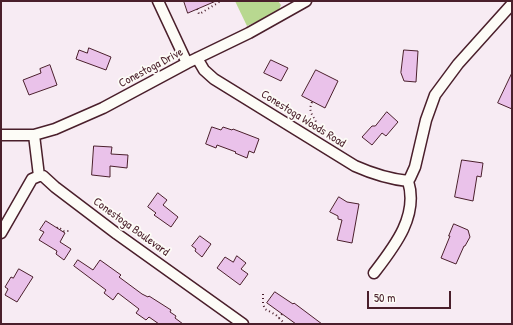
<!DOCTYPE html>
<style>
body{margin:0}
#map{position:relative;width:513px;height:325px;overflow:hidden;background:#f7ebf3;font-family:"Patrick Hand",sans-serif}
canvas{display:block}
.frame{position:absolute;inset:0;border:2px solid #4a1f2b;pointer-events:none}
.scale{position:absolute;left:367px;top:291px;width:84px;height:18px;box-sizing:border-box;border:2px solid #4a1f2b;border-top:0;padding-left:5px;font-size:12px;line-height:14px;white-space:nowrap;color:#4a1f2b;-webkit-text-stroke:3px #fdfcf7;paint-order:stroke}
</style>
<div id="map">
<canvas width="513" height="325"></canvas>
<div class="frame"></div>
<div class="scale">50 m</div>
</div>
<script>
const ctx = document.querySelector('canvas').getContext('2d');
ctx.lineJoin = 'round';
function paint(path, color) { ctx.fillStyle = color; ctx.fill(path, 'evenodd'); }
function strokePath(path, color, width, dash) { ctx.strokeStyle = color; ctx.lineWidth = width; ctx.lineCap = dash ? 'butt' : 'round'; ctx.setLineDash(dash || []); ctx.stroke(path); }
function write(font, color, halo, rows, align = 'center') {
  ctx.font = font + ' "Patrick Hand",sans-serif'; ctx.lineWidth = 3.5; ctx.setLineDash([]); ctx.textBaseline = 'middle'; ctx.strokeStyle = halo; ctx.fillStyle = color; for (const [text, x, y, turn = 0] of rows) {
    ctx.save(); ctx.translate(x, y); ctx.rotate((+turn || 0) * Math.PI / 180); ctx.textAlign = isNaN(turn) ? turn : align; if (halo) ctx.strokeText(text, 0, 0); ctx.fillText(text, 0, 0); ctx.restore();
  }
}
paint(new Path2D(`
 M235,1H278L281,5L278,12L247,26Z`), '#b8d890');
const building = new Path2D(`
 M184,1H216L188,13Z
 M89,48L111,57L106,70L76,59L79,50L87,53Z
 M404,50L418,51L416,82L404,81L401,73Z
 M271,60L288,68L281,81L264,73Z
 M50,65L57,85L29,95L23,80L41,73L40,69Z
 M316,70L338,81L325,108L302,96Z
 M512,73V109L498,103Z
 M387,112L398,122L386,136L382,133L372,145L362,137L372,126H375Z
 M212,127L221,130L223,127L232,130L233,129L259,139L254,153L249,151L247,158L235,153L236,152L217,145L216,148L206,144Z
 M94,146L112,147L111,154L128,155L127,168L110,166V177L92,175Z
 M462,160L483,163L481,177L477,176L473,201L455,197Z
 M158,193L167,200L163,205L178,217L171,227L154,215L156,213L148,207Z
 M339,197L347,202L359,204L352,243L337,240L342,220L338,219V216L330,212Z
 M46,221L65,233L60,242L71,249L64,260L56,254L57,251L39,240L44,232L40,230Z
 M454,224L468,230L470,237L465,246H464L456,264L441,258L450,236H449Z
 M200,236L211,244L202,257L195,251L196,249L192,246Z
 M237,256L246,263L241,269L248,274L240,285L217,268L225,257L233,262Z
 M78,260L93,270L100,260L121,275L119,277L142,294L148,297L149,296L171,310L170,312L176,316L175,318L183,324H159L149,317L146,320L136,313L139,309L118,293L113,300L104,293L106,290L74,266Z
 M19,269L33,277L17,302L5,295L8,289L5,287L11,277L13,278Z
 M275,292L293,304L294,303L322,324H296L267,303Z`);
paint(building, '#eac2ea');
strokePath(building, '#4a1f2b', 1);
const minor = new Path2D(`
 M158,1L187,63
 M197,58L204,70L214,79L355,166C373,174 389,179 408,181L410,178L415,167L426,120L435,95L458,64L512,4
 M1,135H34L55,129L103,108L187,63L249,33L306,1
 M34,135L39,176
 M1,233L32,179L39,176H43L55,187L117,234L243,324
 M374,273C394,247 419,216 408,181`);
strokePath(minor, '#4a1f2b', 13);
strokePath(new Path2D(`
 M197,9L199,14L201,13L221,1
 M312,102C306,115 319,118 317,130
 M57,228L58,227L64,231H71
 M263,294V304L265,309L276,315L279,318L282,314
 M279,318L285,324`), '#4a1f2b', 2, [1, 3]);
strokePath(minor, '#fdfcf7', 10);
write('12px', '#4a1f2b', '#fdfcf7', [
 ["Conestoga Drive",151,68,-28],
 ["Conestoga Woods Road",303,119,32],
 ["Conestoga Boulevard",131,227,36]
]);
</script>
